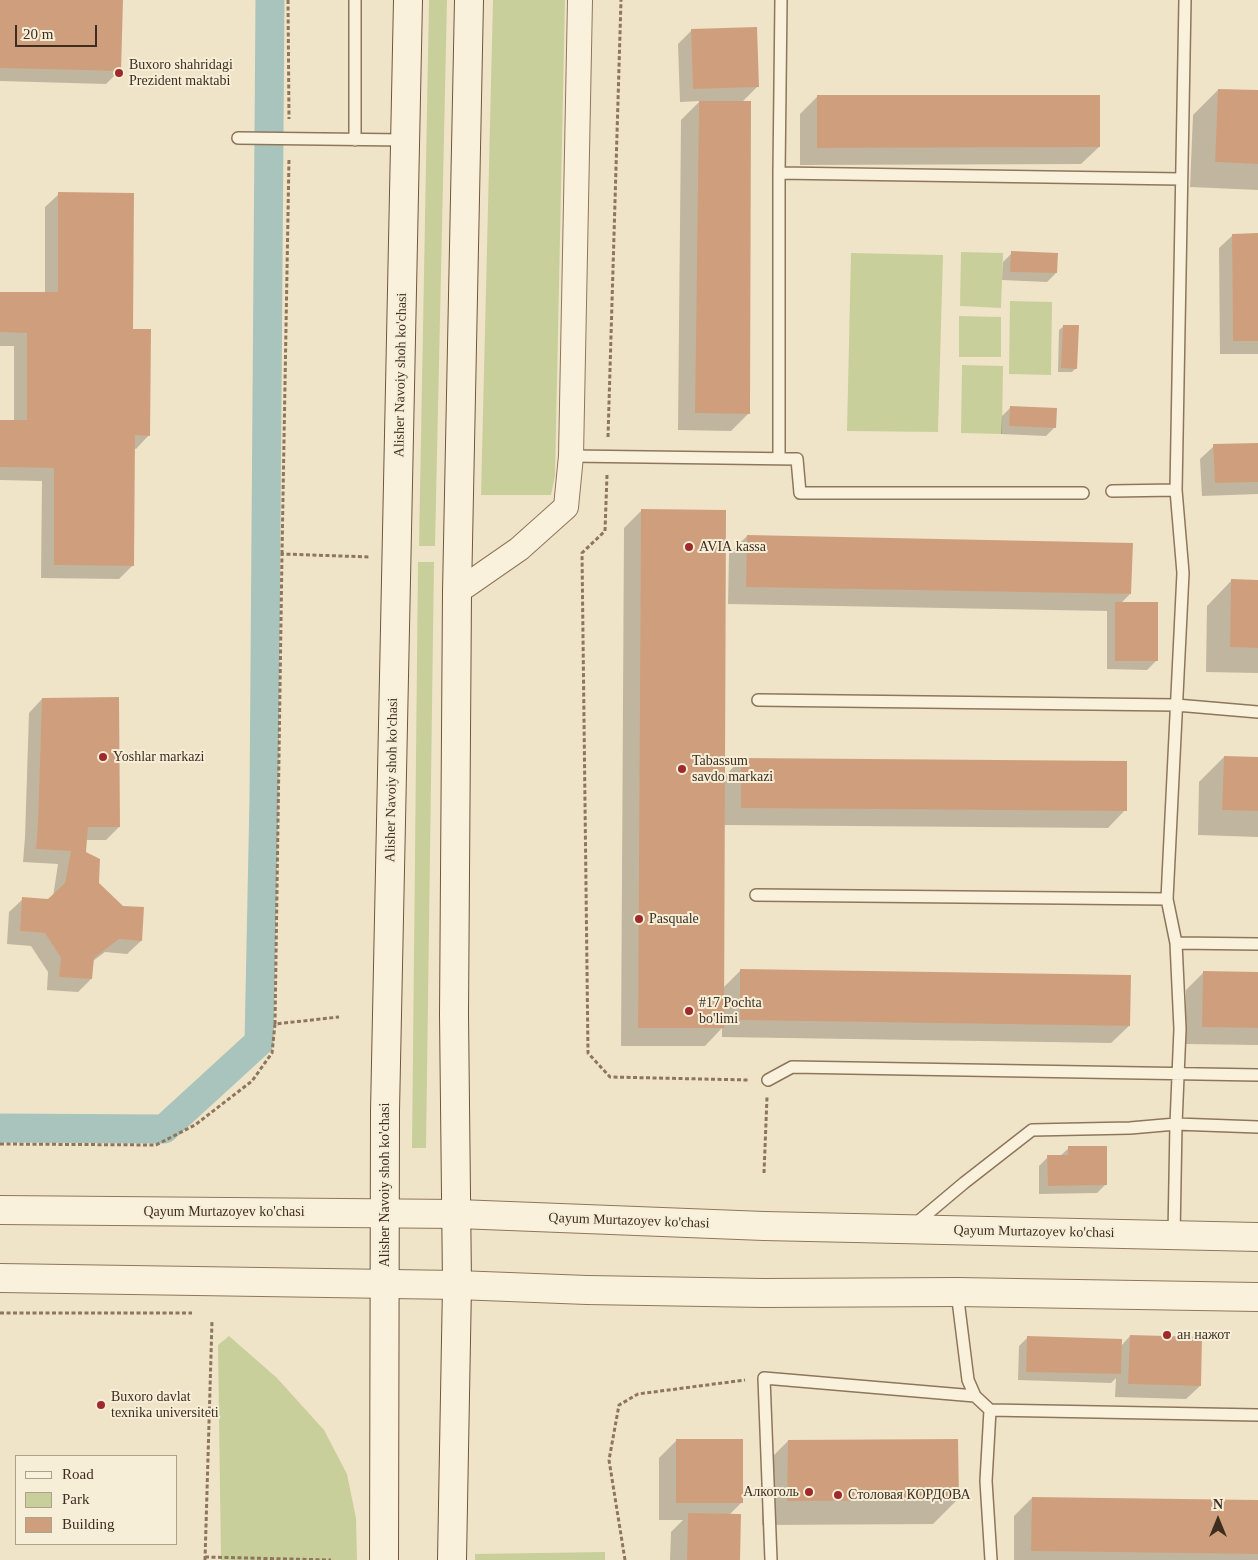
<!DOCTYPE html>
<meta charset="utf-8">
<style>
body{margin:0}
#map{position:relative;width:1258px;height:1560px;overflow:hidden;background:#f0e4c8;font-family:Georgia,serif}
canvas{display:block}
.legend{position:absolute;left:15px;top:1455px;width:162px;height:90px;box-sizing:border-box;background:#f7eed8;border:1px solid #ada18e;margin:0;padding:6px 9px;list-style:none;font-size:15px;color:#3d2e20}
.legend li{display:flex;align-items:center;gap:10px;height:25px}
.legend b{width:25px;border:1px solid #ada18e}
.north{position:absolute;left:1193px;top:1495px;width:50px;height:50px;-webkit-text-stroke:4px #f7eed8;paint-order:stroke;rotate:0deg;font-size:14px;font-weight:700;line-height:20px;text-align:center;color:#3d2e20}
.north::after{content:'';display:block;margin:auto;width:18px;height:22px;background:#3d2e20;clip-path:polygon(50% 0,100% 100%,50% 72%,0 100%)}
.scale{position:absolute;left:15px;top:25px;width:82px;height:22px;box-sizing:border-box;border:2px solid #3d2e20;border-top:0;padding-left:6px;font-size:15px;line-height:18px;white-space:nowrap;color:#3d2e20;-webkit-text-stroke:4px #f7eed8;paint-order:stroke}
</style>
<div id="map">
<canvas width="1258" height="1560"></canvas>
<ul class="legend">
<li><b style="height:6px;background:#faf1dc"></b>Road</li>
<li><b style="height:14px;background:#c9cf9b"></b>Park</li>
<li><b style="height:14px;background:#cf9f7d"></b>Building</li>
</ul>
<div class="north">N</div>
<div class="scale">20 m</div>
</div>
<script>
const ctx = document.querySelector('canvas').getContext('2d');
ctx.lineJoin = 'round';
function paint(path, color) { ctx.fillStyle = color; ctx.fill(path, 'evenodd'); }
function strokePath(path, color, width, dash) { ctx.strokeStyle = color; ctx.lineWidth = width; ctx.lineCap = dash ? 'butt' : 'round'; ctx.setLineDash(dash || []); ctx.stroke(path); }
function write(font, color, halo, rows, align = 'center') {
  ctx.font = font + ' Georgia,serif'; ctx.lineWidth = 4; ctx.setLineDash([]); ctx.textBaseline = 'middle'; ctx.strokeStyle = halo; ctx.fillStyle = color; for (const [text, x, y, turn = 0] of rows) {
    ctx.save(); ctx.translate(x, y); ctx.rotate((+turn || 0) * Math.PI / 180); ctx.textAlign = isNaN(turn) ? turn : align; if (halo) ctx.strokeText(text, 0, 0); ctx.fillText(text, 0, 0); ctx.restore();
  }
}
paint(new Path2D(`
 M429,0H447L435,546H419Z
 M493,0H565L555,476L551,495H481Z
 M961,252L1003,253L1001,308L960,306Z
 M851,253L943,255L938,432L847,431Z
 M1010,301L1052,302L1051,375L1009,374Z
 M959,316L1001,317V357H959Z
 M962,365L1003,366L1002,434L961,433Z
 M418,562H434L426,1148H412Z
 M229,1336L277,1378L324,1430L347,1474L356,1518L357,1560H221L218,1345Z
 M605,1552V1560H475V1554Z`), '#c9cf9b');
paint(new Path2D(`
 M0,0H122L120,70L106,84L0,81Z
 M691,31L757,87L741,103L749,413L731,431L678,430L681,120L700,101L680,102L678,44Z
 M1218,90L1258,92V190L1190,187L1193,115Z
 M818,96L1099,147L1081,164L800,165V114Z
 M59,194L132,330L149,435L136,449L134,448L133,565L119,579L41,578L42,481L0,480V421H14V346H0V293H45V207Z
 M1233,235H1258V354H1220L1219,248Z
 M1012,253L1056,273L1047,282L1002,280L1003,262Z
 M1064,326L1076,368L1072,372H1058L1059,330Z
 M1011,407L1055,427L1046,436L1001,434L1002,416Z
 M1258,444V494L1202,496L1200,459L1214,446Z
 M642,510L724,777L741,759L1125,810L1108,828L724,825L723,988L741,970L1129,1026L1111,1043L722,1037V1028L705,1046H621L624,528Z
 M747,536L1130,594L1121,603L1156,661L1147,670L1107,669V611L728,604L729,554Z
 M1232,580L1258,581V673L1206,672L1207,606Z
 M42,699L119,827L106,840H85V852L98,884L141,941L127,954L105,952L93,961L91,979L78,992L47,990L48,972L31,946L7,944L9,912L23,899L49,900L53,897L58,864L23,862L25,837L29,713Z
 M1224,757L1258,758V837L1198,835L1199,782Z
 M1204,972L1258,973V1045L1185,1044L1186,990Z
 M1069,1148L1106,1184L1097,1193L1039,1194V1166L1048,1157L1060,1156Z
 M1130,1336L1200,1386L1186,1399L1115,1397L1116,1378L1111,1383L1018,1380L1019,1346L1028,1337L1121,1346Z
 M677,1440L742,1502L729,1515L739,1560H670L671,1532L683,1520H659V1458Z
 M788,1441L958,1499L933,1524L762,1525L763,1466Z
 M1032,1498L1258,1501V1560H1014V1516Z`), '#0003');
strokePath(new Path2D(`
 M0,1128L164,1129L259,1042L264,798L270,0`), '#a9c4bc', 29);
paint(new Path2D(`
 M0,0H123L121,71L0,68Z
 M757,27L759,87L693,89L691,29Z
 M1218,89L1258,90V164L1215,162Z
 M817,95H1100V147L817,148Z
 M699,101H751L750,414L695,413Z
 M58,192L134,193L133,329H151L150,436L135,435L134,566L54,565V468L0,467V420H27V333L0,332V292H58Z
 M1258,233V341H1233L1232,234Z
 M1011,251L1058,253L1057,273L1010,272Z
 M1063,325H1079L1077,369L1061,368Z
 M1010,406L1057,408L1056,428L1009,426Z
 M1258,443V482L1215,483L1213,444Z
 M641,509L726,510L724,1028H638Z
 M747,535L1133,543L1131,594L746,587Z
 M1231,579L1258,580V648L1230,647Z
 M1115,602H1158V661H1115Z
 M119,697L120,827H88L86,852L100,859L99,883L123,906L144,907L142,941L119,939L94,958L92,979L59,977L61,958L45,933L20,931L22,897L48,899L65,883L71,851L36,849L38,822L42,698Z
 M1224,756L1258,757V811L1222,810Z
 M741,758L1127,761V811L741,808Z
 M740,969L1131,975L1130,1026L740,1020Z
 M1203,971L1258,972V1028L1202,1027Z
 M1068,1146H1107V1185L1048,1186L1047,1155H1068Z
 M1130,1335L1202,1337L1201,1386L1128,1384Z
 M1027,1336L1122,1339L1121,1374L1026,1372Z
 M676,1439H743V1503H676Z
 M958,1439L959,1500L787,1501L788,1440Z
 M1032,1497L1258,1500V1554L1031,1551Z
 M688,1513L741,1514L740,1560H687Z`), '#cf9f7d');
const service = new Path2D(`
 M355,0V140
 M238,138L405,140
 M779,173L1181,179
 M571,456L797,459L800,493H1083
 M779,458V173L781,0
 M1112,491L1176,490
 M758,700L1176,705L1258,712
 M756,895L1167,899
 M1176,943L1258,944
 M768,1080L792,1067L1258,1075
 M914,1225L964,1183L1032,1130L1130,1128L1176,1124L1258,1127
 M1174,1235L1176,1124L1180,1029L1176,943L1167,899L1183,573L1176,490L1185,0
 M957,1292L968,1380L975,1396L990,1410L1258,1415
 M990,1410L986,1481L991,1560
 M771,1560L764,1378L975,1396`);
const minor = new Path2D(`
 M457,592L519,549L566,507L571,456L580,0`);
const tertiary = new Path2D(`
 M0,1210L458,1214L764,1226L1258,1237
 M0,1278L457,1285L587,1290L764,1293L957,1292L1258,1297`);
const secondary = new Path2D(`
 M384,1560L385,1111L408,0
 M452,1560L457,1285L454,1014L457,592L469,0`);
strokePath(service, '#8d765c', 14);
strokePath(minor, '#8d765c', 26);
strokePath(tertiary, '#8d765c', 30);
strokePath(secondary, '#6f573f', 30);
strokePath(new Path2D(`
 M288,0L289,119
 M608,437L621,0
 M607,475L605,531L582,553L588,1053L610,1077L748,1080
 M282,554L289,158
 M275,1024L282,554L370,557
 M0,1144L156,1145L195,1125L252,1081L272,1053L275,1024L339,1017
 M764,1173L767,1097
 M0,1313H192
 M205,1557L331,1560
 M205,1560L212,1321
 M625,1560L609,1460L619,1405L638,1394L745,1380`), '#8d765c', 3, [4, 2.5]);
strokePath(service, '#faf1dc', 11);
strokePath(minor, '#faf1dc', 24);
strokePath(tertiary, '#faf1dc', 28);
strokePath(secondary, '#faf1dc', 28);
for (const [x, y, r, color] of [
 [119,73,5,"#9e2a2b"],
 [689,547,5,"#9e2a2b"],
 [103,757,5,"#9e2a2b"],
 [682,769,5,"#9e2a2b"],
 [639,919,5,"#9e2a2b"],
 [689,1011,5,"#9e2a2b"],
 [1167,1335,5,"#9e2a2b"],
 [101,1405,5,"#9e2a2b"],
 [809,1492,5,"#9e2a2b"],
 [838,1495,5,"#9e2a2b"]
]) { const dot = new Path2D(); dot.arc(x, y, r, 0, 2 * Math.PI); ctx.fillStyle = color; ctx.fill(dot); strokePath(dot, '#f7eed8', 2); }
write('14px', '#3d2e20', '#f7eed8', [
 ["Buxoro shahridagi",129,65],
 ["Prezident maktabi",129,81],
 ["AVIA kassa",699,547],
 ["Yoshlar markazi",113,757],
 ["Tabassum",692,761],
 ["savdo markazi",692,777],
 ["Pasquale",649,919],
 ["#17 Pochta",699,1003],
 ["bo'limi",699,1019],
 ["ан нажот",1177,1335],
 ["Buxoro davlat",111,1397],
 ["texnika universiteti",111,1413],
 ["Алкоголь",799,1492,"right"],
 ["Столовая КОРДОВА",848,1495]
], 'left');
write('14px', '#3d2e20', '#f7eed8', [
 ["Alisher Navoiy shoh ko'chasi",401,375,-89],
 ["Alisher Navoiy shoh ko'chasi",392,780,-89],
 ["Alisher Navoiy shoh ko'chasi",385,1185,-90],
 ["Qayum Murtazoyev ko'chasi",224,1212],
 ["Qayum Murtazoyev ko'chasi",629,1221,2],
 ["Qayum Murtazoyev ko'chasi",1034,1232,1]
]);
</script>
